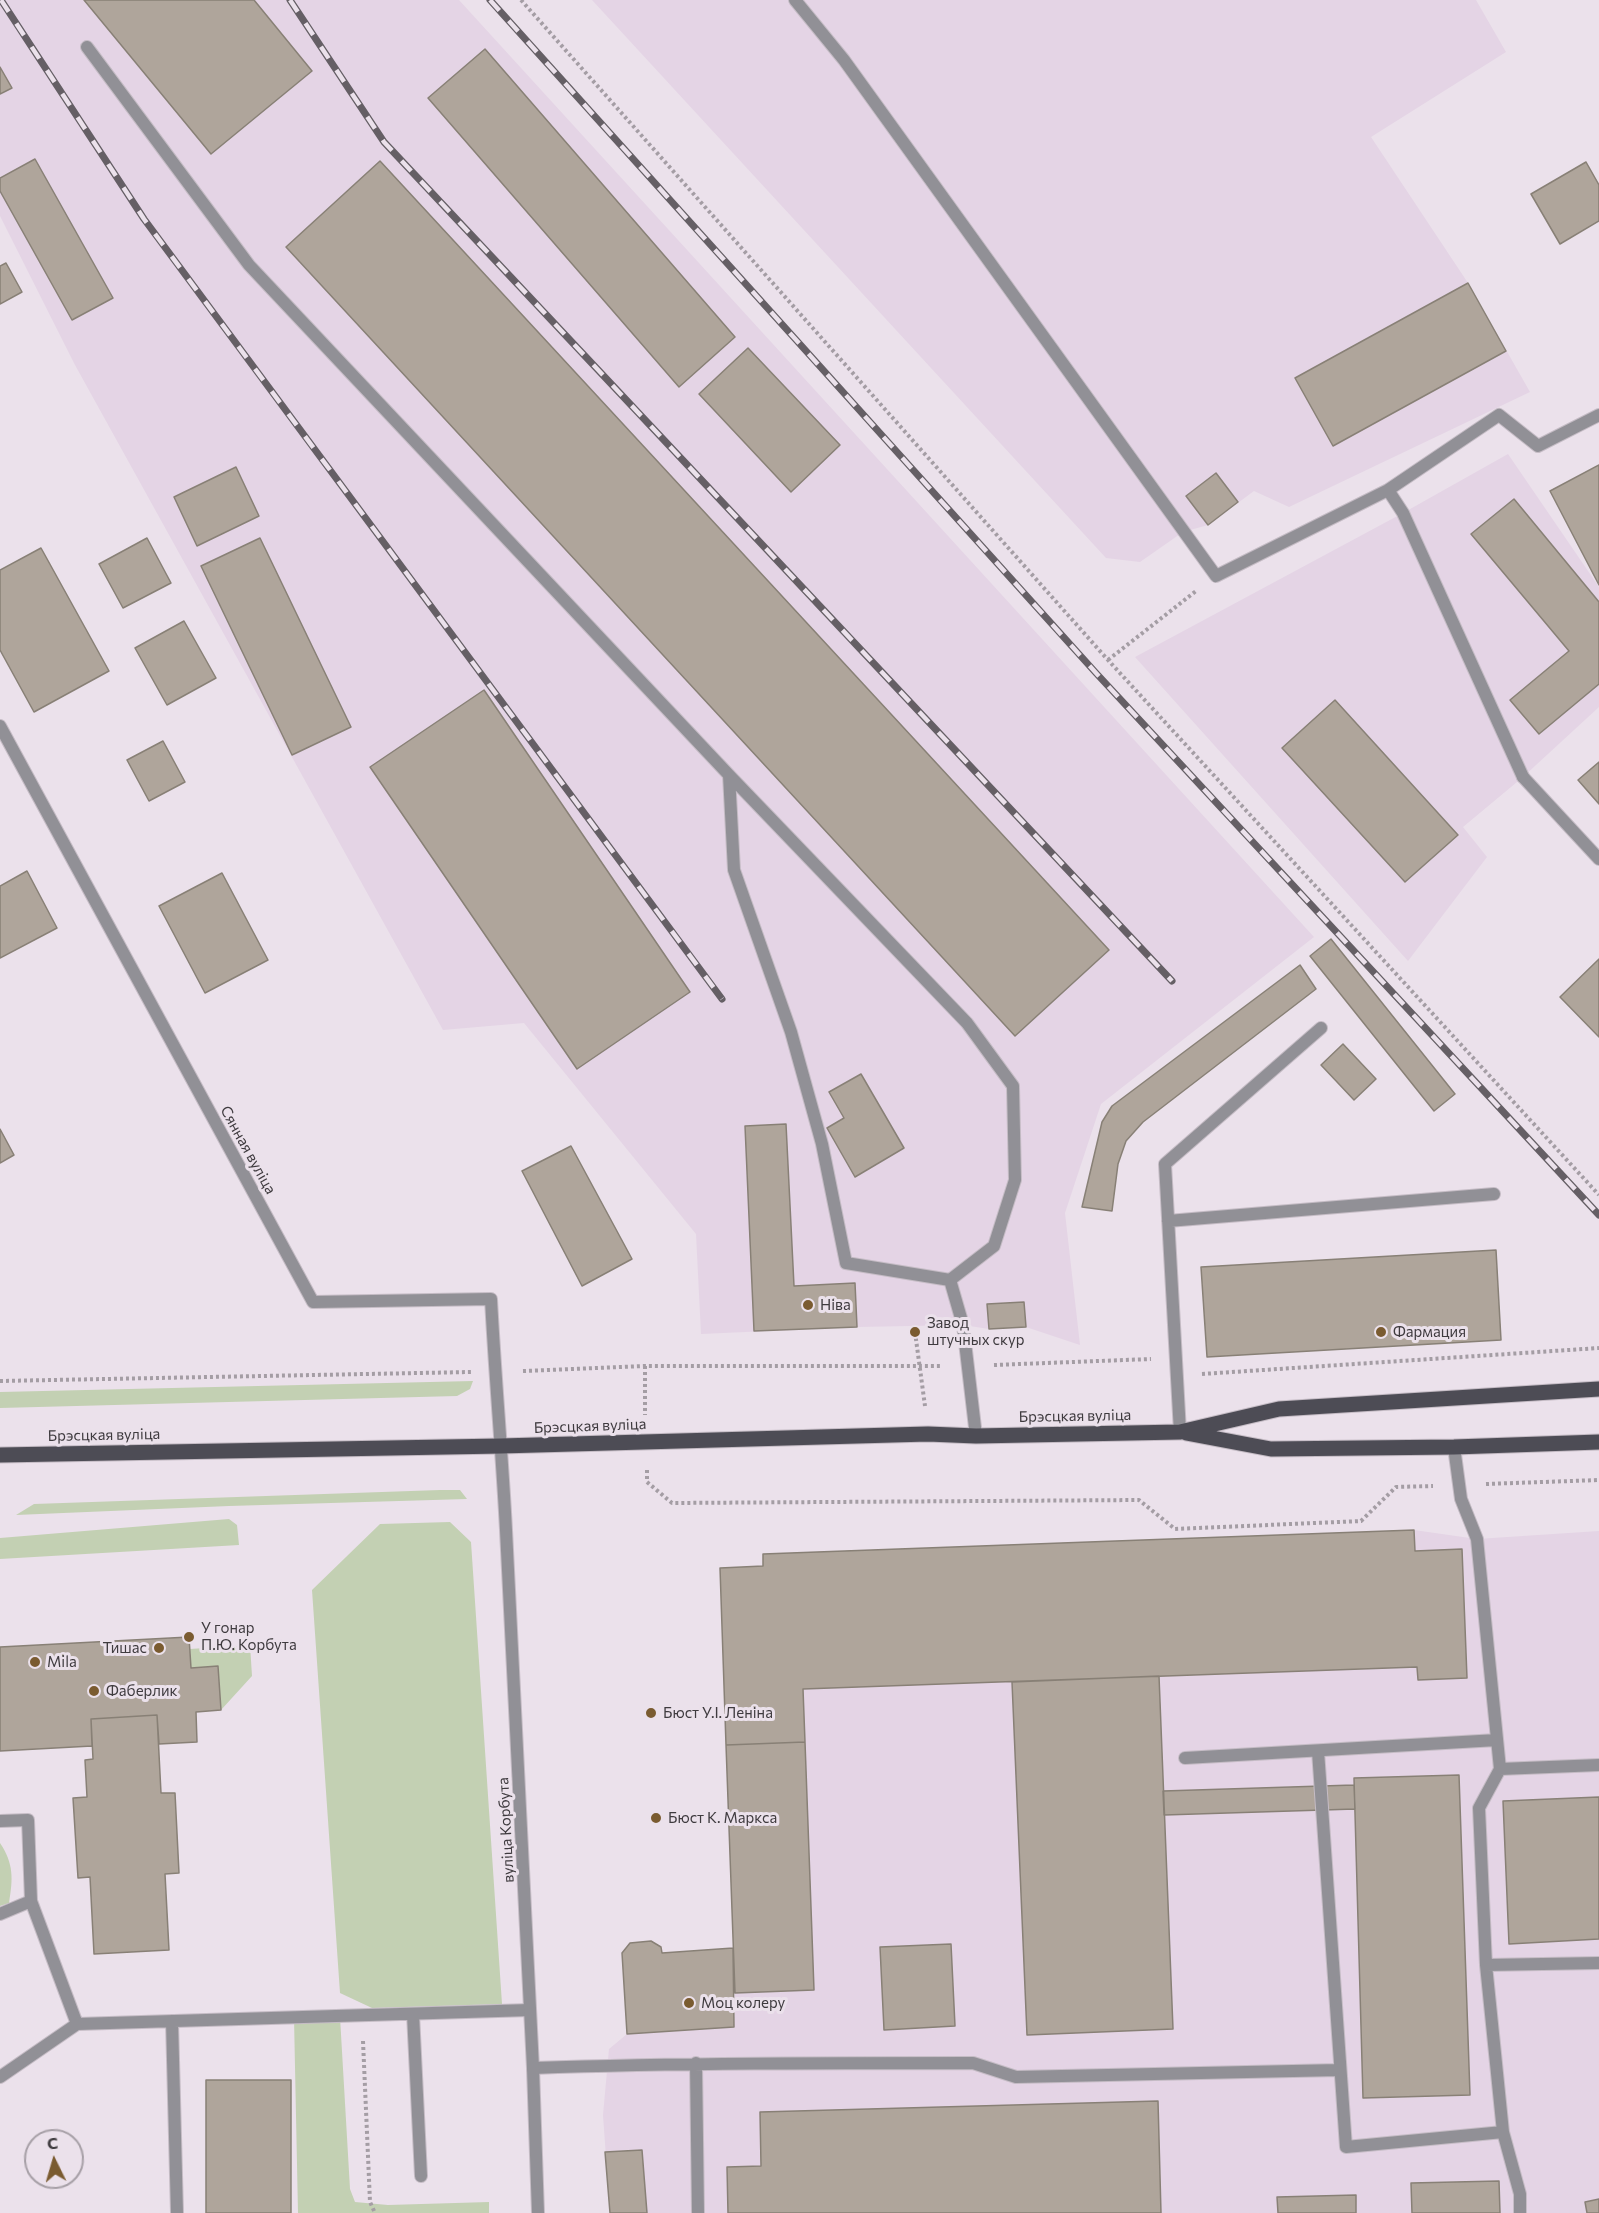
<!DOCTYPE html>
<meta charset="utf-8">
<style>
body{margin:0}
#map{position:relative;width:1599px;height:2213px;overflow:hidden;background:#ebe1eb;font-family:Commissioner,sans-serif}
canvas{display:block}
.north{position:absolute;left:24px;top:2129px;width:60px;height:60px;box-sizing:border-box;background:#ebe1eb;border:2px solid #a69fa6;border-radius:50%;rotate:355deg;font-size:16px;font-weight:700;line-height:24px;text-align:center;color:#3f3b3f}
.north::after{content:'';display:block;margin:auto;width:21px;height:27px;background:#7a5b30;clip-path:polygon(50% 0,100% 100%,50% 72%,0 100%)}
</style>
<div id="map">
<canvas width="1599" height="2213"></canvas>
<div class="north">С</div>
</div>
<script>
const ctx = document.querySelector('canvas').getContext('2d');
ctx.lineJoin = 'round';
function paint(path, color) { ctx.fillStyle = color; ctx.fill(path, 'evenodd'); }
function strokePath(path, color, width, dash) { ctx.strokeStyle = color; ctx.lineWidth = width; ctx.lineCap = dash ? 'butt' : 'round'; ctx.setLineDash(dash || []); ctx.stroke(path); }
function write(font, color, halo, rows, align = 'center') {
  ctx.font = font + ' Commissioner,sans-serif'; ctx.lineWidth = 6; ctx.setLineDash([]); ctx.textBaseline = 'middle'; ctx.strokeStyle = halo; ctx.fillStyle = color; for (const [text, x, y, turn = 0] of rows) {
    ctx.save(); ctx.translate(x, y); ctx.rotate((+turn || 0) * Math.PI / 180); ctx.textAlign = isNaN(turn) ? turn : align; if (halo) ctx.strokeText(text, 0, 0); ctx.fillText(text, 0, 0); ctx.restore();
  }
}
paint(new Path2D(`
 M0,0H459L1314,937L1101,1104L1065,1213L1080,1345L1026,1327L989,1329L963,1325L857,1327L701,1334L696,1234L524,1023L443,1030L75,365L0,216Z
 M592,0H1476L1506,52L1371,137L1468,283L1530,392L1289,507L1254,491L1208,525L1183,532L1140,562L1106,558Z
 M1508,454L1599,587V707L1523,777L1463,827L1487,857L1408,961L1135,657L1403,513Z
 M1414,1530L1477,1539L1599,1531V2213H610L603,2115L609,2049L627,2034L734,2027L735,1993L720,1568L763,1566V1554Z`), '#e4d4e5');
paint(new Path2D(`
 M473,1381L470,1389L457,1396L0,1408V1392Z
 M440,1490H460L467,1499L229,1506L16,1515L34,1504Z
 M229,1519L237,1525L239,1545L0,1559V1538Z
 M450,1522L471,1542L502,2004L372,2008L340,1993L312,1590L380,1524Z
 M250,1645L252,1676L221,1710L218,1666L191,1668L190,1649Z
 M0,1843C14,1864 13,1879 9,1903L0,1906Z
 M340,2017L350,2189L355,2202L388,2205L489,2202V2213H298L294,2018Z`), '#c3d0b3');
const building = new Path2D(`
 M84,0H254L312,71L211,154Z
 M485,49L735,337L679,387L428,98Z
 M0,67L12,88L0,94Z
 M35,159L113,298L72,320L0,191V178Z
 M380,161L1109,950L1015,1036L286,247Z
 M1586,162L1599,185V221L1560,244L1531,194Z
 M6,263L22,292L0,304V266Z
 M1468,283L1506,351L1333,446L1295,378Z
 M748,348L840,445L791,492L699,394Z
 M1599,465V585L1550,491Z
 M236,467L259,516L197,546L174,497Z
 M1216,473L1238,502L1208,525L1186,496Z
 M1514,499L1599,602V684L1539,734L1510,700L1569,651L1471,534Z
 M147,538L171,583L123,608L99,564Z
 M260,538L351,727L292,755L201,566Z
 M41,548L109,671L34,712L0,650V570Z
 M184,621L216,678L167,705L135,648Z
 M484,690L690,992L577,1069L370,767Z
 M1335,700L1458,835L1405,882L1282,748Z
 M163,741L185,782L149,801L127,760Z
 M1599,762V804L1578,780Z
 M27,871L57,928L0,958V886Z
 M222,873L268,960L205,993L159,906Z
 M1331,939L1455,1094L1434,1111L1310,956Z
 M1599,959V1037L1560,997Z
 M1300,965L1316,989L1143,1122L1126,1141L1118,1164L1112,1211L1082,1207L1102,1122L1112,1106Z
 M1343,1044L1376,1079L1354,1100L1321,1065Z
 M861,1074L904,1148L855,1177L827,1128L844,1118L829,1092Z
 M786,1124L794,1286L855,1283L857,1327L754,1331L745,1126Z
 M0,1129L14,1155L0,1163Z
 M571,1146L632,1259L582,1286L522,1171Z
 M1496,1250L1501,1340L1207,1357L1201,1267Z
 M1024,1302L1026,1327L989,1329L987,1304Z
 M1414,1530L1415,1551L1462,1549L1467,1678L1418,1680L1417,1667L803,1689L805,1742L726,1745L720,1568L763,1566V1554Z
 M189,1637L191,1668L218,1666L221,1710L196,1712L197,1742L159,1744L157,1715L91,1719L92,1746L0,1751V1647Z
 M1159,1676L1173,2029L1027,2035L1012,1682Z
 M157,1715L161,1793H175L179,1873L165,1874L169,1950L94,1954L90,1877L78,1878L73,1798L87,1797L85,1760L93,1759L91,1719Z
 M805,1742L814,1990L735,1993L726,1745Z
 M1459,1775L1470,2095L1363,2098L1354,1778Z
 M1354,1785L1355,1809L1164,1815L1163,1791Z
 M1599,1797V1939L1509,1944L1503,1801Z
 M651,1941L661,1947L662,1953L733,1948L734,2027L627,2034L622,1953L630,1943Z
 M951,1944L955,2026L884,2030L880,1947Z
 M206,2080H291V2213H206Z
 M1158,2101L1161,2213H728L727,2167L761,2166L760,2112Z
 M642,2150L647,2213H610L605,2152Z
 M1499,2181L1500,2213H1412L1411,2183Z
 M1356,2195V2213H1278L1277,2197Z
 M1599,2199V2213H1587L1585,2202Z`);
paint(building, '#afa59b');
strokePath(building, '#888076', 1.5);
const lane = new Path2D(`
 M795,0L844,60L1216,576L1388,490L1499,415L1538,446L1599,415
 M87,47L249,265L729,775L967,1023L1013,1086L1015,1180L994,1246L950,1280L963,1325L976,1436
 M1388,490L1403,513L1523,777
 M729,775L734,870L791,1032L822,1144L846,1263L950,1280
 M1168,1221L1494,1194
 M1180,1432L1165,1164L1321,1028
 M1318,1751L1346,2147L1503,2132L1486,1965L1479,1808L1500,1769L1477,1539L1461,1499L1454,1447
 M1185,1758L1497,1740
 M1500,1769L1599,1765
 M0,1821L28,1820L31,1901
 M0,1914L31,1901L77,2024
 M1486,1965L1599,1963
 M413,2014L421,2176
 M172,2021L177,2213
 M696,2063L698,2213
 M533,2068C680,2063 826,2063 973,2063L1016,2077L1339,2070
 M0,2077L77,2024L530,2010
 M1503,2132L1520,2194V2213`);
const street = new Path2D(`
 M0,726L313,1302L491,1299C495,1376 502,1453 506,1530L533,2068L538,2213
 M1523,777L1599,859`);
const primary = new Path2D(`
 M1186,1433L1271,1449L1454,1447L1599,1442
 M0,1455L501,1446L928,1434L976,1436L1180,1432L1279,1409L1599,1389`);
strokePath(lane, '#c5bcc5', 14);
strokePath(street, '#c5bcc5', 14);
strokePath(primary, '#c5bcc5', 17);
strokePath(new Path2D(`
 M521,0L1108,660L1599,1195
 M1108,660L1196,591
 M915,1332L925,1406
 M994,1365L1151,1359
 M645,1366V1415
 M523,1371L645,1366H941
 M1202,1374L1599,1348
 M0,1381L471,1372
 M647,1470V1482L672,1503L1139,1500L1175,1529L1361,1521L1396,1487L1433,1486
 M1486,1484L1599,1480
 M363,2041L370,2202L375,2213`), '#a49da4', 4, [3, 3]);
strokePath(lane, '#919096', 12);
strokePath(street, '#919096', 12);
strokePath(primary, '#4d4c55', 15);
const rail = new Path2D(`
 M1,0L144,219L722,999
 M290,0L384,142L1172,981
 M490,0L1096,673L1599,1215`);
strokePath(rail, '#655f65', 7);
strokePath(rail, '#ebe1eb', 4.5, [14]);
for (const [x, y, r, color] of [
 [808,1305,6,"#7a5b30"],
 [915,1332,6,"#7a5b30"],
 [1381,1332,6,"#7a5b30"],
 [189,1637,6,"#7a5b30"],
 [159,1648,6,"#7a5b30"],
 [35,1662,6,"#7a5b30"],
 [94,1691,6,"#7a5b30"],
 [651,1713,6,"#7a5b30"],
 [656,1818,6,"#7a5b30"],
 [689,2003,6,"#7a5b30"]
]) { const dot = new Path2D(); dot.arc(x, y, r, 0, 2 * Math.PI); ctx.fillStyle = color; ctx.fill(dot); strokePath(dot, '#ebe1eb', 2); }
write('15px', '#3f3b3f', '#ebe1eb', [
 ["Сянная вуліца",248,1150,61],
 ["Брэсцкая вуліца",1075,1416,-1],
 ["Брэсцкая вуліца",590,1426,-2],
 ["Брэсцкая вуліца",104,1435,-1],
 ["вуліца Корбута",506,1830,-93]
]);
write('15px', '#3f3b3f', '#ebe1eb', [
 ["Ніва",820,1305],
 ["Завод",927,1323],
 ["штучных скур",927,1340],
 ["Фармация",1393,1332],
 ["У гонар",201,1628],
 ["П.Ю. Корбута",201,1645],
 ["Тишас",147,1648,"right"],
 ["Mila",47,1662],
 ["Фаберлик",106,1691],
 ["Бюст У.І. Леніна",663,1713],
 ["Бюст К. Маркса",668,1818],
 ["Моц колеру",701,2003]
], 'left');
</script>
